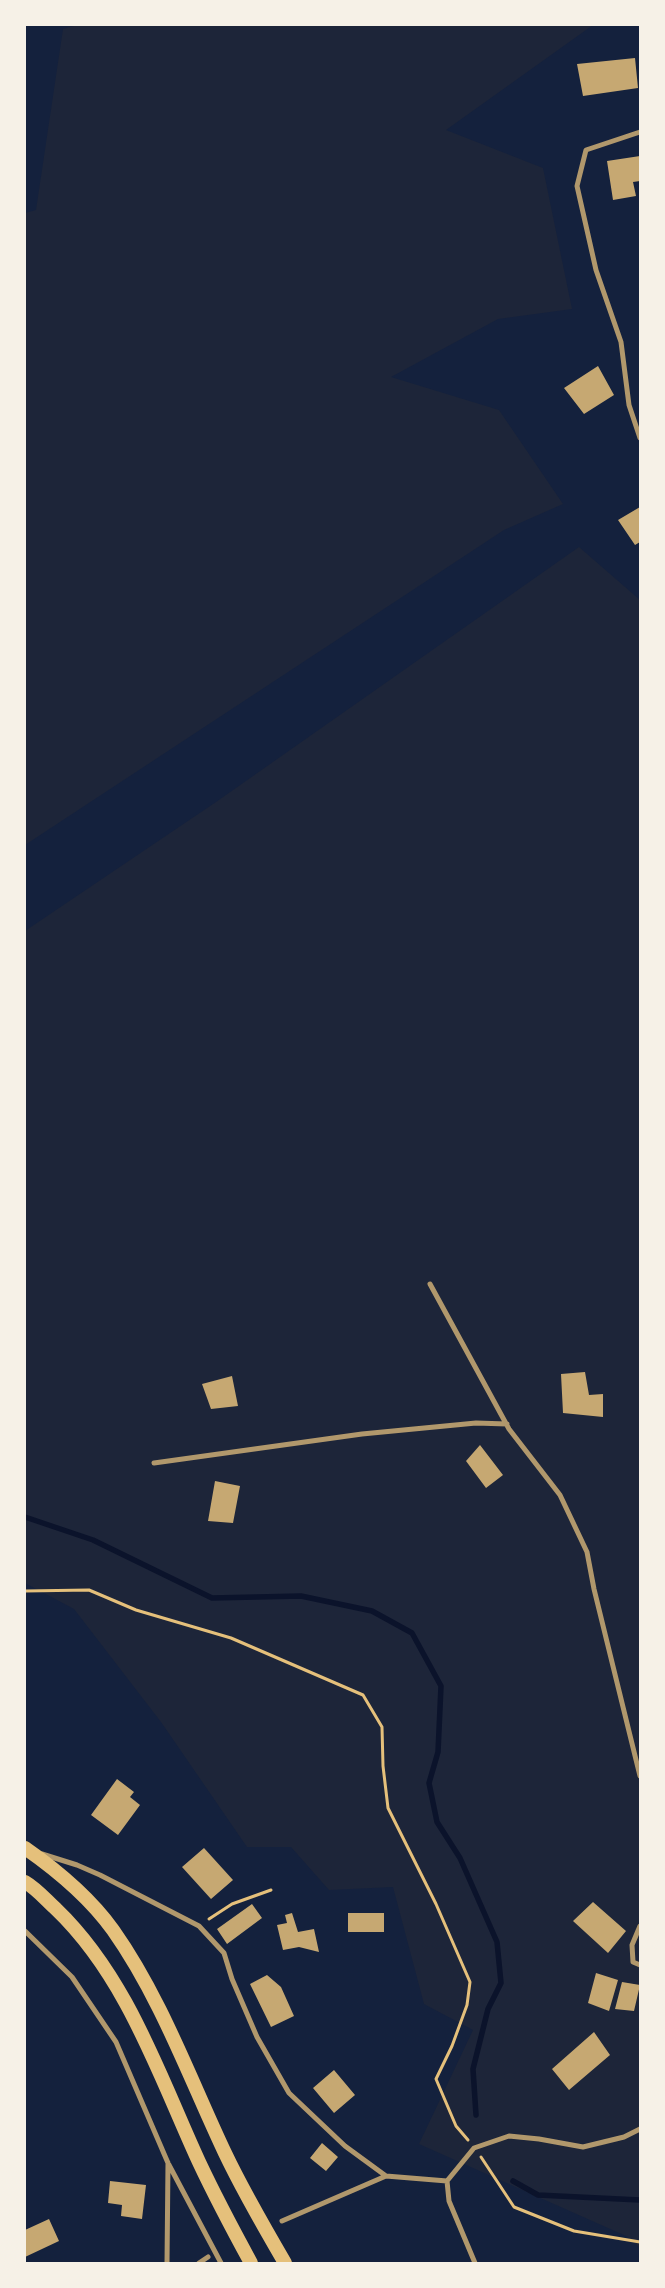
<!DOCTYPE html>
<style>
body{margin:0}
#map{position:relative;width:665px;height:2288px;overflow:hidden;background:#14213d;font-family:"Exo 2",sans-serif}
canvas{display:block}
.frame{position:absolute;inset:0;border:26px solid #f6f1e7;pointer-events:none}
</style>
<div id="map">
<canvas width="665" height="2288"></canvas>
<div class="frame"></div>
</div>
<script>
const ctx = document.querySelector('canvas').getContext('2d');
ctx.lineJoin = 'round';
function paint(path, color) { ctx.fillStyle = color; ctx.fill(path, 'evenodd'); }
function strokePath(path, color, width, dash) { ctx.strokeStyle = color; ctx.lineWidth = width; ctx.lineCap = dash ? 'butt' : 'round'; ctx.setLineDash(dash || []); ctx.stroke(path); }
paint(new Path2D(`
 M77,25H593L446,130L543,168L572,309L498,319L391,377L499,410L563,504L504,530L25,845V213L36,210L63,29Z
 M579,547L640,600V2248L626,2236L419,2144L473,2030L424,2004L393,1887L329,1890L291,1847H247L161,1722L74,1609L25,1583V931L216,802Z`), '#1d2539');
strokePath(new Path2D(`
 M25,1517L93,1540L212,1598L301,1596L372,1611L412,1633L441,1686L438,1752L429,1783L437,1822L460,1858L497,1942L501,1983L488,2009L473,2069L476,2115
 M513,2181L538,2195L640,2200`), '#0b132b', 5.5);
paint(new Path2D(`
 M635,58L638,88L583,96L577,64Z
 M640,156V181L633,182L636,196L613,200L607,161Z
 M598,366L614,395L584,414L564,388Z
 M640,507V542L635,545L618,520Z
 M585,1372L589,1395L603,1394V1417L563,1413L561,1374Z
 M232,1376L238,1406L211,1409L202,1384Z
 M480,1445L503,1475L486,1488L466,1461Z
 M215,1481L240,1486L233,1523L208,1521Z
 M117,1779L134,1792L130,1797L140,1805L118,1835L91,1815Z
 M204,1848L233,1880L211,1899L182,1867Z
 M593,1902L626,1931L608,1953L573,1921Z
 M252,1904L262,1918L227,1944L217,1929Z
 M292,1913L298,1932L314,1929L319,1952L299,1947L283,1950L277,1925L287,1923L285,1915Z
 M348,1913H384V1932H348Z
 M596,1973L618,1980L609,2011L588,2003Z
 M267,1975L281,1987L294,2016L271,2027L250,1984Z
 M622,1982L640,1985L634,2011L615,2009Z
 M594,2032L610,2055L569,2090L552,2069Z
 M334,2070L355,2095L334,2113L313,2088Z
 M322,2143L338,2157L326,2171L310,2158Z
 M110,2181L146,2185L142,2219L121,2216L122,2205L108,2203Z
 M49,2219L59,2241L25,2257V2230Z`), '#c6a872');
strokePath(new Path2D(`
 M25,1591L89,1590L136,1610L231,1638L363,1695L382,1727L383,1766L388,1808L436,1904L470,1982L467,2005L452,2046L436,2079L456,2126L468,2140
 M209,1919L232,1904L271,1890
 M481,2157L514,2207L574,2231L640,2242`), '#e5c07b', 3);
strokePath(new Path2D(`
 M640,132L586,150L577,186L596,270L621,342L629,405L640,438
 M430,1284L509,1429L560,1495L587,1552L594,1589L640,1776
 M154,1463L362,1434L476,1423L507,1424
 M42,1854L77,1865L100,1875L199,1926L224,1953L232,1979L257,2037L289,2093L345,2146L386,2176
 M640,1926L632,1945L633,1962L640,1965
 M25,1931L72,1977L116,2042L168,2163L221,2263
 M282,2221L386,2176L447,2181
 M167,2263L168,2163
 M199,2263L208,2257
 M475,2263L449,2201L447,2181L474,2148L509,2136L539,2139L583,2147L624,2137L640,2129`), '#b1986c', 5);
strokePath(new Path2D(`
 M25,1848C58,1871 90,1898 113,1930C161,1998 190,2079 225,2153C243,2191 264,2227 285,2263
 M25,1882C37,1889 46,1900 56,1909C127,1977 159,2075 199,2162C215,2196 233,2230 251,2263`), '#e5c07b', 14);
</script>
